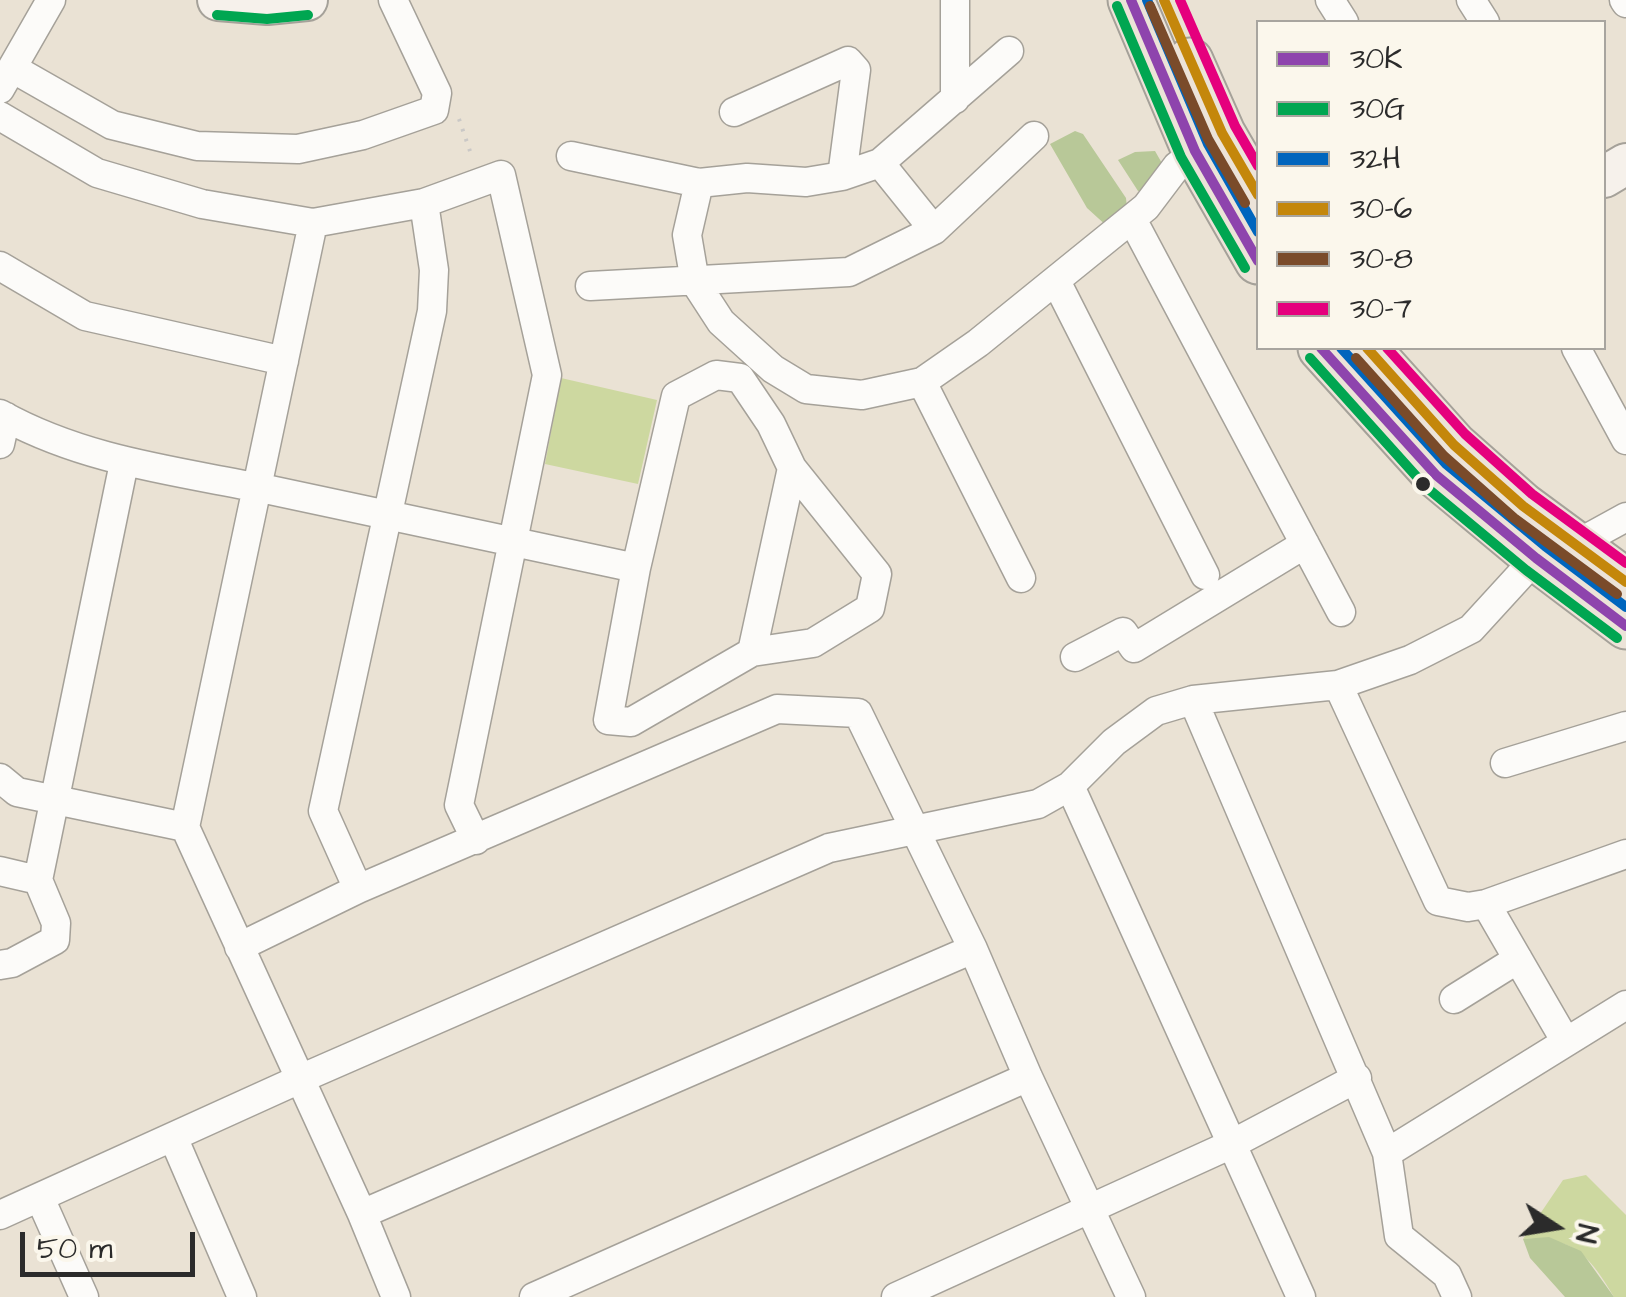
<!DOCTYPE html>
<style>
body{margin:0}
#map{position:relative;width:1626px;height:1297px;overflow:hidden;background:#eae2d4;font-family:"Architects Daughter",sans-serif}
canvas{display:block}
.legend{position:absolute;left:1256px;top:20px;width:350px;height:330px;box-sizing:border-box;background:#fbf7ec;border:2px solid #a8a59f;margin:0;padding:12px 18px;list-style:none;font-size:30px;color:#2b2b2b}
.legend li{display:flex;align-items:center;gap:20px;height:50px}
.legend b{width:50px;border:2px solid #a8a59f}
.north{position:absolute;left:1506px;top:1177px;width:100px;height:100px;-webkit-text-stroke:8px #fbf7ec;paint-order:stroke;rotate:102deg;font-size:28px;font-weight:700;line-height:40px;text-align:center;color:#2b2b2b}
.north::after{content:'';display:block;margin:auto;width:35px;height:45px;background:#2b2b2b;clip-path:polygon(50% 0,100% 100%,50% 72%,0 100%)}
.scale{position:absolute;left:20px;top:1232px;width:175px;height:45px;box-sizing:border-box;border:5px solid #2b2b2b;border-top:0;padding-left:12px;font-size:30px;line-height:35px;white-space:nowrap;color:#2b2b2b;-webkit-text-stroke:8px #fbf7ec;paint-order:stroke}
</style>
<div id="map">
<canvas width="1626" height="1297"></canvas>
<ul class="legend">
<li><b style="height:12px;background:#8e44ad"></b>30K</li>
<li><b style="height:12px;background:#00a651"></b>30G</li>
<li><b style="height:12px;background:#0065bd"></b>32H</li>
<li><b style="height:12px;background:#c4870b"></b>30-6</li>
<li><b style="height:12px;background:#7a4b2a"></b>30-8</li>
<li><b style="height:12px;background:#e5007d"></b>30-7</li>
</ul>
<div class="north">N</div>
<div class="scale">50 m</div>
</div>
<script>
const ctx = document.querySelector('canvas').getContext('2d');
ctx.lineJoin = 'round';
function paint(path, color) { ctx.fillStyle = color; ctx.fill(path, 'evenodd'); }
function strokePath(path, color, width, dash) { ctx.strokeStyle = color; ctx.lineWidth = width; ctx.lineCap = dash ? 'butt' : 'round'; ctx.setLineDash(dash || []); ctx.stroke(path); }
paint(new Path2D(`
 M561,378L657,400L638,484L545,464Z
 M1586,1175L1626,1215V1297H1614C1590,1256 1573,1236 1523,1239L1563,1180Z`), '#cdd8a0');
paint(new Path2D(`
 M1075,131L1083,134L1126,198L1127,208L1109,228L1087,208L1050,144Z
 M1155,151L1163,165L1146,191H1138L1118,160L1135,152Z
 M1549,1237L1581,1251L1614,1297H1565L1530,1258L1523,1239Z`), '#b8c898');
const street = new Path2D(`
 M1330,0L1344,22
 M1471,0L1485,22
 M1624,0L1626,3
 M1009,51L880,163L842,176L806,182L747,178L699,183L687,235L695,282L721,322L773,369L806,389L862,395L922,382L978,343L1146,207L1177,166L1204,145
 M12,68L112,125L197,146L298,149L363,135L434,110L437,93L393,0
 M0,89L51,0
 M955,99V0
 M734,112L848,61L856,70L842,176
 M0,116L97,173L202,204L313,223L424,203L501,175L547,375L459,805L476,840
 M571,156L699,183
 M880,163L934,230
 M1132,219L1341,612
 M313,223L185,827L362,1214L396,1297
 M0,266L85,316L284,361
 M1056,281L1205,575
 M590,286L849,272L934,230L1034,136
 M1576,348L1626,440
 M922,382L1021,578
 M0,414C84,461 177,471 270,490C392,516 514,542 636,568L676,396L716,375L740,378L771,424L792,468L877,574L870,608L813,643L752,652
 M0,444L6,417
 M636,568L608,720L631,722L752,652L792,468
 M1075,657L1123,632L1134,648L1305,544
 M1338,685L1438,901L1468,907L1486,904L1626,854
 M1193,700L1387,1153L1399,1236L1447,1275L1457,1297
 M1505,763L1626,726
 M0,778L17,792L185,827
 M1070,786L1301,1297
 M0,871L38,880L56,923L55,940L12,963L0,965
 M38,880L124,463
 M358,889L323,811L432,311L434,270L424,203
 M1486,904L1566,1042
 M239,947L358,889L777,709L858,713L973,949L1028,1077L1131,1297
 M1454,999L1518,959
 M173,1137L242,1297
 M1387,1153L1626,1005
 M40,1198L84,1297
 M362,1214L973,949
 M0,1215L300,1079L829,848L1038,804L1070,786L1114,742L1156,711L1193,700L1338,685L1410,660L1471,629L1536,558L1575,545L1626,517
 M534,1297L1028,1077
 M896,1297L1232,1144L1357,1078`);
const secondary = new Path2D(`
 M218,0L267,4L307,0
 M1604,177L1626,164`);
const primary = new Path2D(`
 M1131,0L1195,151L1258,261
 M1190,61L1222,133L1258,195
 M1321,348L1436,475L1536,558L1626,626
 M1367,348L1454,445L1523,506L1626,582`);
strokePath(street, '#a5a199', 31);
strokePath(secondary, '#a5a199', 44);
strokePath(primary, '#a5a199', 49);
strokePath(new Path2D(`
 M459,119L472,157`), '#cac8c6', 4, [2.5, 8]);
strokePath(street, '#fcfbf9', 28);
strokePath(secondary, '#f6f1eb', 40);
strokePath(primary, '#ece3d8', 45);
strokePath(new Path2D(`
 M1131,0L1195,151L1258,261
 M1321,348L1436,475L1536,558L1626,626`), '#8e44ad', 10);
strokePath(new Path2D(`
 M1117,6L1181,157L1245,268
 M217,15L267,19L308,15
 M1310,358L1426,487L1526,570L1617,638`), '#00a651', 10);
strokePath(new Path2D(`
 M1147,0L1208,144L1258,232
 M1341,348L1446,464L1545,546L1626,607`), '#0065bd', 10);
strokePath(new Path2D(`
 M1164,0L1222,133L1258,195
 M1367,348L1454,445L1523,506L1626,582`), '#c4870b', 10);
strokePath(new Path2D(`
 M1150,6L1208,139L1245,203
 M1356,358L1444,456L1514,518L1617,594`), '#7a4b2a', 10);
strokePath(new Path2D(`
 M1180,0L1235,126L1258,166
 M1387,348L1465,434L1532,494L1626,563`), '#e5007d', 10);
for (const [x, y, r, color] of [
 [1423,484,9,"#2b2b2b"]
]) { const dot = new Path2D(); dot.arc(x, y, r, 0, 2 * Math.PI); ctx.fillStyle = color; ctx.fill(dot); strokePath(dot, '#fbf7ec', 4); }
</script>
